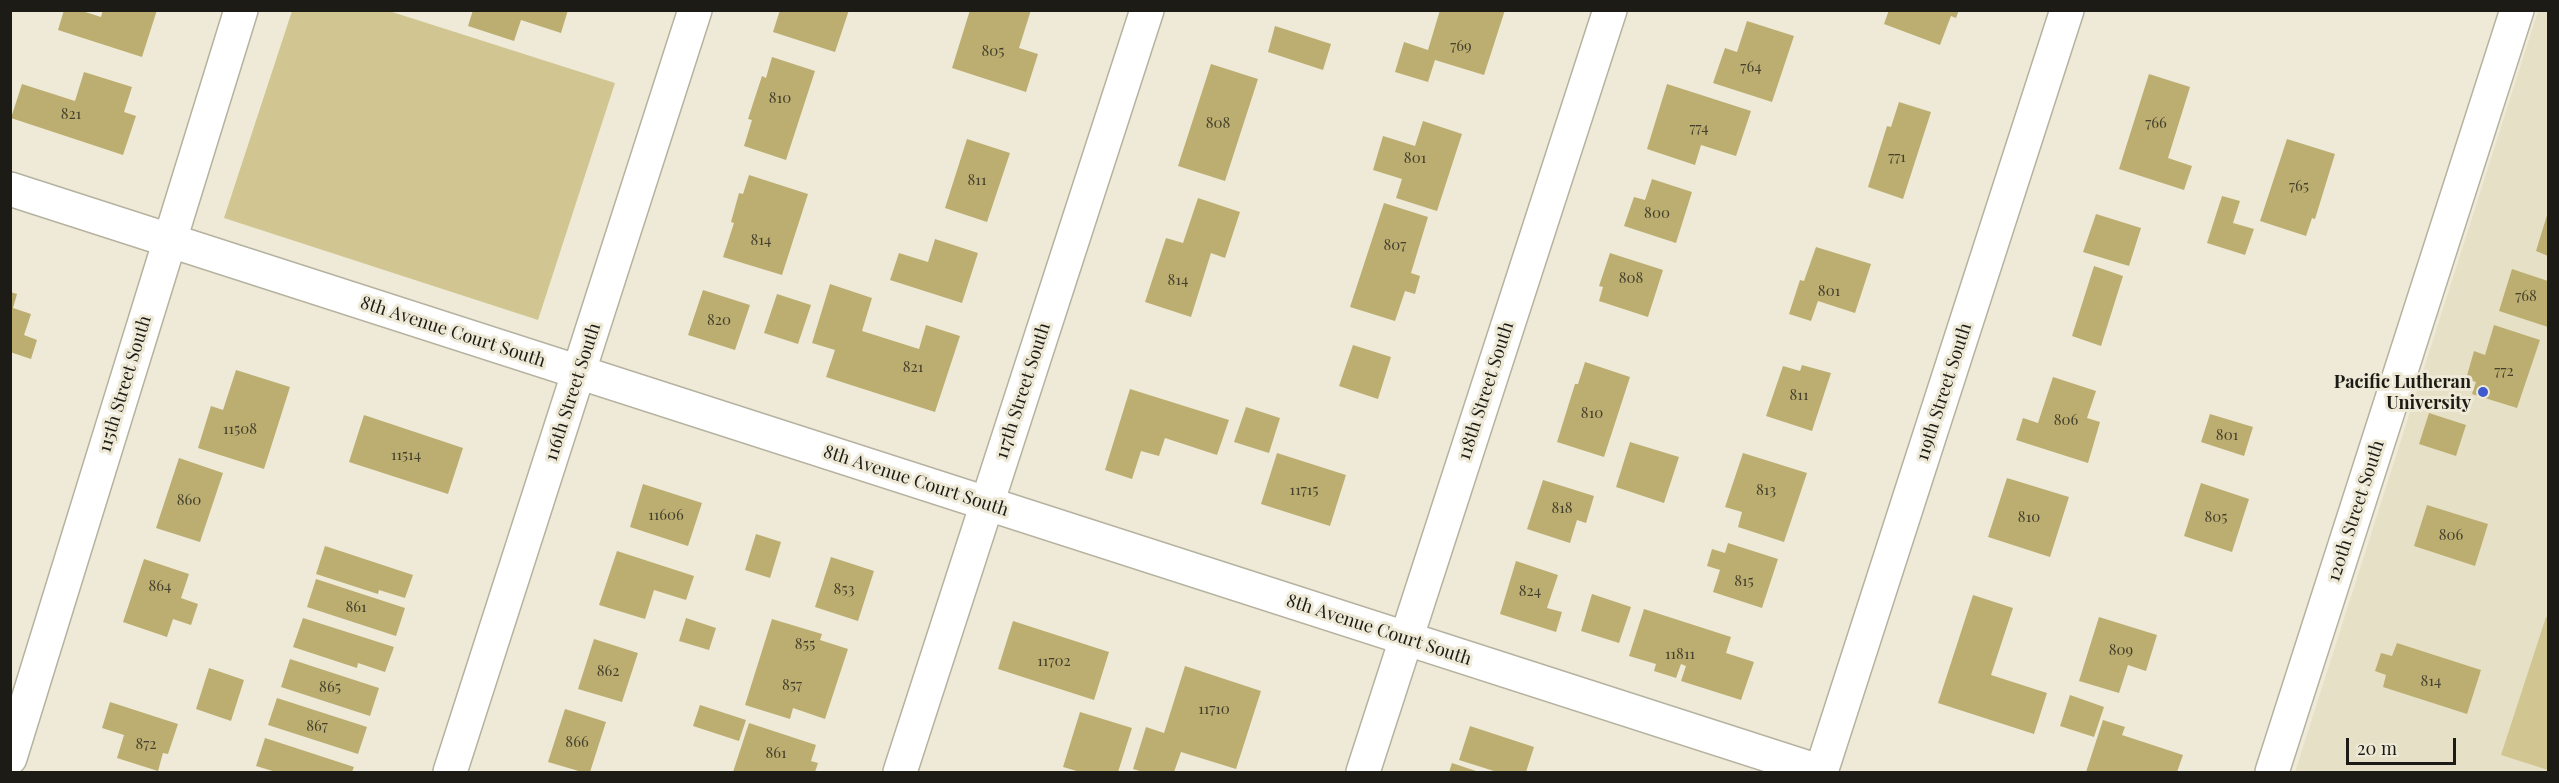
<!DOCTYPE html>
<style>
body{margin:0}
#map{position:relative;width:2559px;height:783px;overflow:hidden;background:#eeead7;font-family:"Playfair Display",serif}
canvas{display:block}
.frame{position:absolute;inset:0;border:12px solid #1d1b15;pointer-events:none}
.scale{position:absolute;left:2346px;top:738px;width:110px;height:27px;box-sizing:border-box;border:3px solid #1d1b15;border-top:0;padding-left:8px;font-size:18px;line-height:21px;white-space:nowrap;color:#1d1b15;-webkit-text-stroke:4px #eeead7;paint-order:stroke}
</style>
<div id="map">
<canvas width="2559" height="783"></canvas>
<div class="frame"></div>
<div class="scale">20 m</div>
</div>
<script>
const ctx = document.querySelector('canvas').getContext('2d');
ctx.lineJoin = 'round';
function paint(path, color) { ctx.fillStyle = color; ctx.fill(path, 'evenodd'); }
function strokePath(path, color, width, dash) { ctx.strokeStyle = color; ctx.lineWidth = width; ctx.lineCap = dash ? 'butt' : 'round'; ctx.setLineDash(dash || []); ctx.stroke(path); }
function write(font, color, halo, rows, align = 'center') {
  ctx.font = font + ' "Playfair Display",serif'; ctx.lineWidth = 6; ctx.setLineDash([]); ctx.textBaseline = 'middle'; ctx.strokeStyle = halo; ctx.fillStyle = color; for (const [text, x, y, turn = 0] of rows) {
    ctx.save(); ctx.translate(x, y); ctx.rotate((+turn || 0) * Math.PI / 180); ctx.textAlign = isNaN(turn) ? turn : align; if (halo) ctx.strokeText(text, 0, 0); ctx.fillText(text, 0, 0); ctx.restore();
  }
}
paint(new Path2D(`
 M2538,11H2548V772H2295Z`), '#e6e1c6');
paint(new Path2D(`
 M292,11H389L615,83L538,320L224,218Z
 M2546,617L2548,618V770L2501,755Z`), '#d1c691');
paint(new Path2D(`
 M64,10H79L101,17L103,10H157L142,57L58,30Z
 M473,10L519,12L568,10L561,33L521,20L514,41L468,26Z
 M780,10H849L835,52L773,32Z
 M970,10H1031L1019,48L1038,54L1026,92L952,68Z
 M1440,10H1505L1484,75L1435,60L1428,82L1395,72L1404,42L1428,50Z
 M1889,10H1959L1956,18L1951,16L1940,45L1884,24Z
 M1747,21L1794,36L1772,102L1713,83L1725,48L1737,52Z
 M1275,26L1331,44L1323,70L1268,52Z
 M772,57L815,71L786,160L744,146L752,120L748,119L762,76L766,78Z
 M1211,64L1258,79L1225,181L1178,166Z
 M84,72L132,87L124,112L136,116L123,155L11,118L22,84L75,101Z
 M2149,74L2190,87L2168,158L2192,166L2184,190L2119,169Z
 M1667,84L1751,111L1736,156L1701,145L1695,165L1647,149Z
 M1899,102L1931,112L1903,199L1868,187L1887,126L1891,127Z
 M1423,121L1462,134L1437,211L1396,198L1402,179L1373,170L1383,136L1415,146Z
 M967,139L1010,153L987,222L945,208Z
 M2287,139L2335,154L2315,219L2312,218L2306,236L2260,221Z
 M749,175L808,194L782,275L723,257L734,223L731,222L739,193L743,194Z
 M1652,179L1692,192L1676,243L1624,226L1634,197L1645,200Z
 M2222,196L2240,201L2233,223L2254,229L2245,255L2207,243Z
 M1198,198L1240,212L1225,258L1211,253L1191,317L1145,302L1166,238L1183,243Z
 M1384,203L1428,217L1411,273L1420,276L1415,294L1405,291L1395,321L1350,307Z
 M2548,212V256L2536,251Z
 M2096,214L2141,228L2129,266L2083,252Z
 M935,239L978,253L962,303L890,280L899,253L928,262Z
 M1816,247L1871,264L1855,313L1818,301L1811,321L1789,314L1800,280L1804,281Z
 M1610,253L1663,270L1648,317L1599,301L1603,287L1599,286Z
 M2094,266L2123,276L2101,346L2072,336Z
 M2512,269L2548,281V327L2499,311Z
 M830,284L872,298L862,331L919,349L926,325L960,336L935,412L826,377L835,350L812,343Z
 M703,290L750,305L735,350L688,335Z
 M10,292L17,294L13,308L31,314L24,335L37,340L31,359L10,352Z
 M777,294L811,305L798,344L764,333Z
 M2494,325L2540,340L2517,408L2472,394L2476,382L2466,379L2474,351L2485,355Z
 M1353,345L1391,357L1378,399L1339,386Z
 M1585,362L1630,377L1604,457L1557,442L1575,384H1578Z
 M1802,365L1831,373L1812,431L1766,416L1783,366L1800,371Z
 M236,370L290,387L264,469L198,448L211,406L223,410Z
 M2053,377L2096,391L2087,418L2100,422L2088,463L2016,440L2023,418L2038,423Z
 M1130,389L1229,420L1217,455L1165,438L1159,456L1141,451L1132,479L1105,470Z
 M1246,407L1280,418L1269,453L1234,442Z
 M2429,413L2466,425L2456,456L2419,444Z
 M2210,414L2253,427L2244,456L2201,442Z
 M364,415L463,448L448,494L349,462Z
 M1630,442L1679,457L1664,503L1616,487Z
 M1277,453L1346,475L1330,526L1261,504Z
 M1743,453L1807,473L1784,542L1738,527L1742,512L1725,507Z
 M179,458L223,473L200,542L156,528Z
 M2007,478L2069,497L2050,557L1988,537Z
 M1543,480L1594,496L1586,523L1577,520L1570,543L1527,529Z
 M2201,483L2249,499L2232,552L2184,536Z
 M643,484L702,503L688,546L630,527Z
 M2427,505L2488,524L2475,566L2414,546Z
 M756,534L781,542L770,578L745,570Z
 M1728,543L1778,559L1762,608L1713,592L1720,570L1707,566L1712,549L1725,553Z
 M325,546L413,575L405,598L379,590L378,594L316,574Z
 M617,551L694,576L686,600L654,590L645,619L599,605Z
 M831,557L874,571L858,621L815,607Z
 M144,559L189,574L181,598L198,604L191,625L173,619L167,637L123,622Z
 M1516,561L1558,575L1547,608L1562,612L1556,632L1500,614Z
 M316,579L405,608L396,636L307,607Z
 M1592,594L1631,607L1619,643L1581,631Z
 M1973,595L2013,608L1991,675L2047,693L2034,734L1938,703Z
 M1644,609L1731,637L1726,653L1754,662L1741,700L1681,681L1686,666L1681,664L1676,678L1654,671L1656,664L1629,656Z
 M2099,617L2157,635L2146,671L2128,665L2119,693L2079,681Z
 M303,618L394,647L385,672L358,663L357,668L293,647Z
 M686,618L716,628L709,650L679,641Z
 M772,619L822,634L820,640L848,649L825,719L793,708L790,719L745,705Z
 M1013,621L1109,652L1094,700L998,669Z
 M594,639L638,653L622,702L578,689Z
 M2397,643L2481,670L2467,714L2383,687L2386,675L2375,671L2381,653L2392,656Z
 M290,659L379,688L370,716L281,687Z
 M1185,666L1261,691L1236,769L1181,752L1174,772H1143L1133,769L1146,727L1164,733Z
 M209,668L244,680L231,721L196,709Z
 M2070,695L2104,707L2094,737L2060,726Z
 M277,698L367,727L358,754L268,725Z
 M110,702L178,724L168,754L163,753L158,771L117,758L124,735L102,728Z
 M700,705L746,720L739,741L693,726Z
 M565,709L606,722L590,772H582L548,762Z
 M1080,712L1132,728L1118,772H1080L1063,767Z
 M2103,720L2125,727L2122,735L2183,755L2177,772H2086Z
 M749,723L816,745L811,761L818,763L815,772H733Z
 M1470,726L1534,747L1526,772H1497L1459,760Z
 M265,738L354,767L352,772H276L256,766Z
 M1452,763L1479,772H1449Z`), '#bcae71');
const minor = new Path2D(`
 M10,189L1821,772
 M10,758L241,10
 M450,772L695,10
 M900,772L1147,10
 M1363,772L1610,10
 M1821,772L2067,10
 M2272,772L2517,10`);
strokePath(minor, '#b6b2a0', 36);
strokePath(minor, '#fff', 33);
for (const [x, y, r, color] of [
 [2483,392,6,"#405acd"]
]) { const dot = new Path2D(); dot.arc(x, y, r, 0, 2 * Math.PI); ctx.fillStyle = color; ctx.fill(dot); strokePath(dot, '#eeead7', 2); }
write('15px', '#45402c', null, [
 ["769",1461,46],
 ["805",993,51],
 ["764",1751,67],
 ["810",780,98],
 ["821",71,114],
 ["808",1218,123],
 ["766",2156,123],
 ["774",1699,128],
 ["771",1897,157],
 ["801",1415,158],
 ["811",977,180],
 ["765",2299,186],
 ["800",1657,213],
 ["814",761,240],
 ["807",1395,245],
 ["808",1631,278],
 ["814",1178,280],
 ["801",1829,291],
 ["768",2526,296],
 ["820",719,320],
 ["821",913,367],
 ["772",2504,371],
 ["811",1799,395],
 ["810",1592,413],
 ["806",2066,420],
 ["11508",240,429],
 ["801",2227,435],
 ["11514",406,455],
 ["11715",1304,490],
 ["813",1766,490],
 ["860",189,500],
 ["818",1562,508],
 ["11606",666,515],
 ["810",2029,517],
 ["805",2216,517],
 ["806",2451,535],
 ["815",1744,581],
 ["864",160,586],
 ["853",844,589],
 ["824",1530,591],
 ["861",356,607],
 ["855",805,644],
 ["809",2121,650],
 ["11811",1680,654],
 ["11702",1054,661],
 ["862",608,671],
 ["814",2431,681],
 ["857",792,685],
 ["865",330,687],
 ["11710",1214,709],
 ["867",317,726],
 ["866",577,742],
 ["872",146,744],
 ["861",776,753]
]);
write('18px', '#1d1b15', '#eeead7', [
 ["8th Avenue Court South",453,332,18],
 ["115th Street South",125,384,-73],
 ["117th Street South",1023,391,-72],
 ["118th Street South",1486,391,-72],
 ["116th Street South",573,392,-72],
 ["119th Street South",1944,392,-72],
 ["8th Avenue Court South",916,481,18],
 ["120th Street South",2356,511,-72],
 ["8th Avenue Court South",1379,630,18]
]);
write('bold 18px', '#1d1b15', '#eeead7', [
 ["Pacific Lutheran",2471,382],
 ["University",2471,403]
], 'right');
</script>
